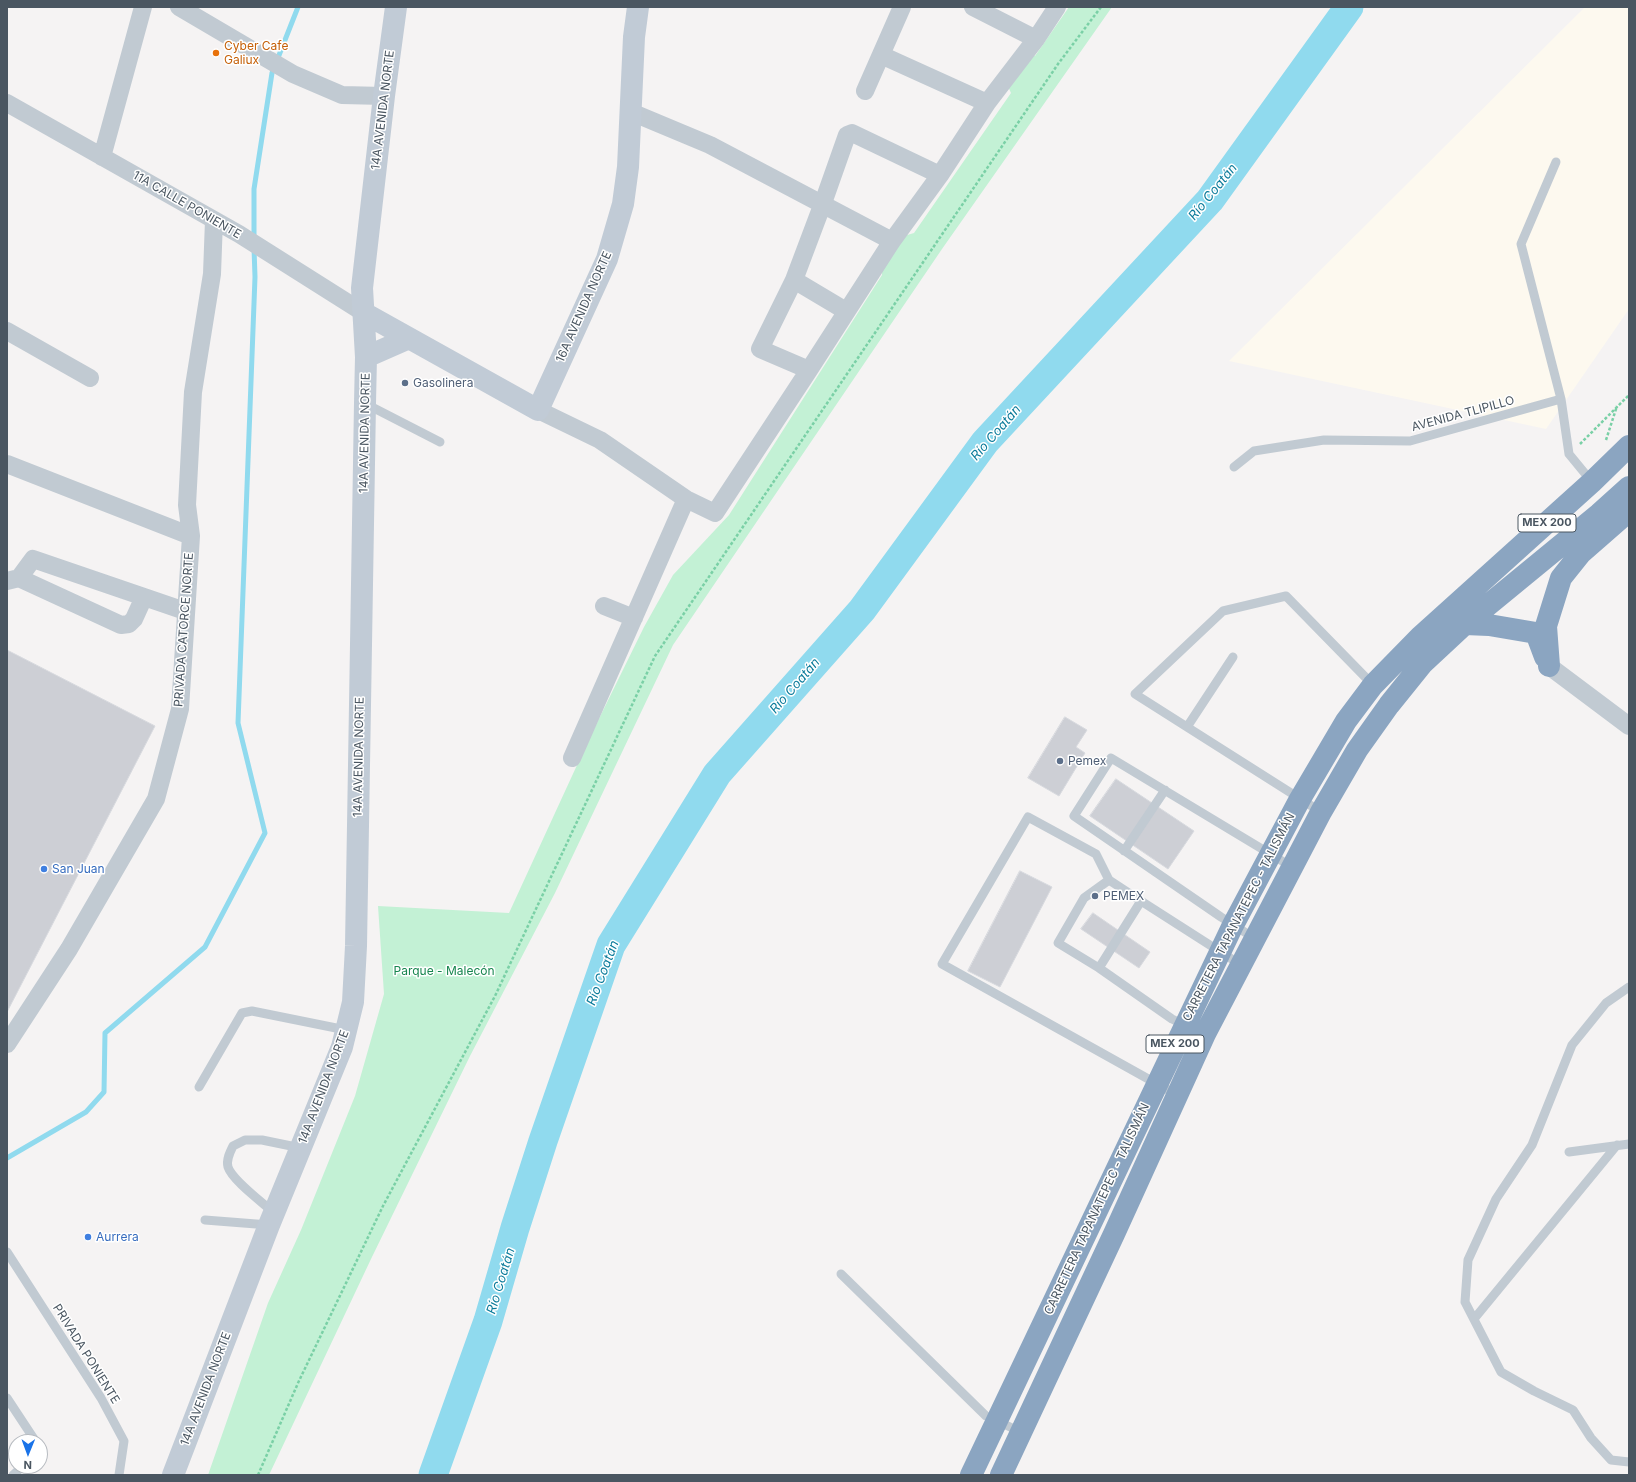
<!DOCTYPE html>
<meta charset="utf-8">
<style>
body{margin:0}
#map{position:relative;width:1636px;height:1482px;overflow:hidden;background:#f5f3f3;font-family:Inter,sans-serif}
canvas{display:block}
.frame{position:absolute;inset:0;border:8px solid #4a5661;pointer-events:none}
.north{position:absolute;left:8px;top:1434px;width:40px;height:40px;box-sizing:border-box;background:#fff;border:1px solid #b7bbc0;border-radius:50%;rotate:181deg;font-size:11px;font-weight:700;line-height:16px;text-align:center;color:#4a5661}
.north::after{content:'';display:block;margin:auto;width:14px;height:18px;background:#1a73e8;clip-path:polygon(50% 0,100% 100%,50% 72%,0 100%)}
</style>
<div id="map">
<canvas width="1636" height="1482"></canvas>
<div class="frame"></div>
<div class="north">N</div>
</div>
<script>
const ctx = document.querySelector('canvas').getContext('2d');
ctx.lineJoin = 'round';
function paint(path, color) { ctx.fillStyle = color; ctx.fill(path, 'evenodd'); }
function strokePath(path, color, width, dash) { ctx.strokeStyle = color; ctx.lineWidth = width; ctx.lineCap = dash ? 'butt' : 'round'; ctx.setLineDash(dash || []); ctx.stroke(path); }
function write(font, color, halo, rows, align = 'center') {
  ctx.font = font + ' Inter,sans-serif'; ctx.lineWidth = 3; ctx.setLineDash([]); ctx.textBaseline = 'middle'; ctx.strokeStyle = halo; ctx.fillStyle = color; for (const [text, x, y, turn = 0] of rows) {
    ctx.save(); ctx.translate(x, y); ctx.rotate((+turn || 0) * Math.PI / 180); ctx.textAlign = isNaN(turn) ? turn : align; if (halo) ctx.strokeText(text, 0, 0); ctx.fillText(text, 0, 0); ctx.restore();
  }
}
paint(new Path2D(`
 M1585,7H1629V309L1546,429L1229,361Z`), '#fdf9ef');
paint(new Path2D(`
 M1069,7H1112L942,249L673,645L555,893L470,1056L371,1259L269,1475H208L268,1303L301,1230L355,1096L384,994L378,906L509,913L589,739L644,627L673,575L729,515L882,275V258L897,238L914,233L1011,93L1006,82L1026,53L1035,56Z`), '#c3f1d5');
strokePath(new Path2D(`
 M254,240V189L272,73L298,7
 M7,1158L86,1112L104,1092L105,1033L205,947L265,833L238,723L255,277L254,248`), '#90daee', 5);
strokePath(new Path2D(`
 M433,1475L488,1321L515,1228L543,1141L611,945L717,774L862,610L985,442L1210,200L1349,7`), '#90daee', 29);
const building = new Path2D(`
 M7,650L155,726L7,1012Z
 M1065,717L1087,730L1076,747L1085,753L1059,796L1028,778Z
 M1116,779L1194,831L1168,869L1090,816Z
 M1020,871L1052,887L1000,987L968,971Z
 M1093,913L1150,952L1139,968L1081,929Z`);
paint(building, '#cdcfd5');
strokePath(building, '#d7d9de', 1);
strokePath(new Path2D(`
 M1606,440L1617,406
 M1580,444L1629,395
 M258,1475L298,1383L383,1206L495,996L655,656L1058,64L1101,7`), '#7ad0a6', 2.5, [3, 2]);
strokePath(new Path2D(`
 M1556,162L1521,244L1561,399L1569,454L1592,482
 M366,404L440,442
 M1234,467L1254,451L1324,440L1410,441L1561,399
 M1233,657L1187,727L1321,812
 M1187,727L1135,694L1223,611L1286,596L1373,685
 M1124,851L1165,790
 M1141,901L1109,880L1096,854L1028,817L942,964L1177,1095
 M1254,938L1221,917L1074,816L1111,758L1292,867
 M1099,968L1058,943L1084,898L1109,880
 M1629,987L1606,1003L1572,1045L1532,1145L1496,1199L1468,1260L1465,1302L1501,1372L1534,1391L1573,1410L1591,1438L1611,1460L1629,1462
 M1185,1025L1172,1019L1099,968L1141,901L1241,965
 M199,1087L242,1013L252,1011L346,1030
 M1569,1152L1629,1144
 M273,1212C262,1202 232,1180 228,1167C226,1160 230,1152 233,1146L245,1140H262L301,1148
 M205,1220L269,1225
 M7,1252L101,1398L124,1441L119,1475
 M841,1274L986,1416L1021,1432
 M1474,1319L1617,1145
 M7,1398L36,1442
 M40,1448V1449
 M13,1475L23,1466`), '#c1cad2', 9);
strokePath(new Path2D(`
 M179,7L293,74L342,95L384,96
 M973,7L1036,39
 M881,55L987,103
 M865,91L902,7
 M7,103L239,234L364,313
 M631,112L710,145L892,241
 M102,157L143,7
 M794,280L846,311
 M7,331L90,378
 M809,370L760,349L794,280L823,203L847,135L852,133L940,175
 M538,410L600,440L686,499L715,513L809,370L892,241L940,175L987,103L1036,39L1057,7
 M7,464L191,536
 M19,578L121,625L129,624L134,619L144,597
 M7,581L19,578L33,559L185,611
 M604,606L634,618
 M1549,666L1629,726
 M572,758L686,499
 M7,1044L69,949L156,799L180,709L191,536L187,505L193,392L212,274L214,220`), '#c1cad2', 18);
strokePath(new Path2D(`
 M364,313L538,410L607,259L623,204L628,167L634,37L638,7
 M366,357L407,339
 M173,1475L269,1225L342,1047L353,1002L356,946L365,403L366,357L362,288L384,96L396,7`), '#c1cbd6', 22);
strokePath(new Path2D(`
 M1465,624L1489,625L1536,633L1545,657
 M1549,666L1546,626L1561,578L1581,553L1629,511
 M971,1475L1233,925L1300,799L1346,721L1373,685L1420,637L1592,482L1629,446
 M1001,1475L1114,1234L1205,1034L1321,812L1357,750L1389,705L1422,664L1465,624L1599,514L1629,487`), '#8ba5c1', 22);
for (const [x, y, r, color] of [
 [216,53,4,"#e8710a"],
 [405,383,4,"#5c6f8a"],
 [1060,761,4,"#5c6f8a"],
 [44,869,4,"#3f7fe0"],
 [1095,896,4,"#5c6f8a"],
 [88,1237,4,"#3f7fe0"]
]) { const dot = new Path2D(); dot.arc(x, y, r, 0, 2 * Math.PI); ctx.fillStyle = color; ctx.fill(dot); strokePath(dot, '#fff', 1.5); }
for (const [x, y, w] of [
 [1547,523,58],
 [1175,1044,58]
]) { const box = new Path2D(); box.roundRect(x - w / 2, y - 9, w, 18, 3); ctx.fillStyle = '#fff'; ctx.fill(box); strokePath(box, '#4a5661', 1); }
write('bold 11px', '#4a5661', null, [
 ["MEX 200",1547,523],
 ["MEX 200",1175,1044]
]);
write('12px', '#c56008', '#fff', [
 ["Cyber Cafe",224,46],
 ["Galiux",224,60]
], 'left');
write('12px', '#4a5661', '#fff', [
 ["14A AVENIDA NORTE",383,110,-83],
 ["11A CALLE PONIENTE",187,205,30],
 ["16A AVENIDA NORTE",584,307,-66],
 ["AVENIDA TLIPILLO",1463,414,-15],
 ["14A AVENIDA NORTE",365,433,-89],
 ["PRIVADA CATORCE NORTE",184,630,-86],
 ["14A AVENIDA NORTE",359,757,-89],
 ["CARRETERA TAPANATEPEC - TALISMÁN",1239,917,-63],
 ["14A AVENIDA NORTE",324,1087,-69],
 ["CARRETERA TAPANATEPEC - TALISMÁN",1097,1209,-65],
 ["PRIVADA PONIENTE",86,1354,58],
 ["14A AVENIDA NORTE",206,1389,-69]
]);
write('12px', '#4e5e75', '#fff', [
 ["Gasolinera",413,383],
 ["Pemex",1068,761],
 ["PEMEX",1103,896]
], 'left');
write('12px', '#366cbe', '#fff', [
 ["San Juan",52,869],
 ["Aurrera",96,1237]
], 'left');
write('12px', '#17864f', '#fff', [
 ["Parque - Malecón",444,971]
]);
write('italic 13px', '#0c7c9b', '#fff', [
 ["Río Coatán",1213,192,-51],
 ["Río Coatán",996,433,-49],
 ["Río Coatán",795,686,-49],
 ["Río Coatán",603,973,-69],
 ["Río Coatán",501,1281,-73]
]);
</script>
